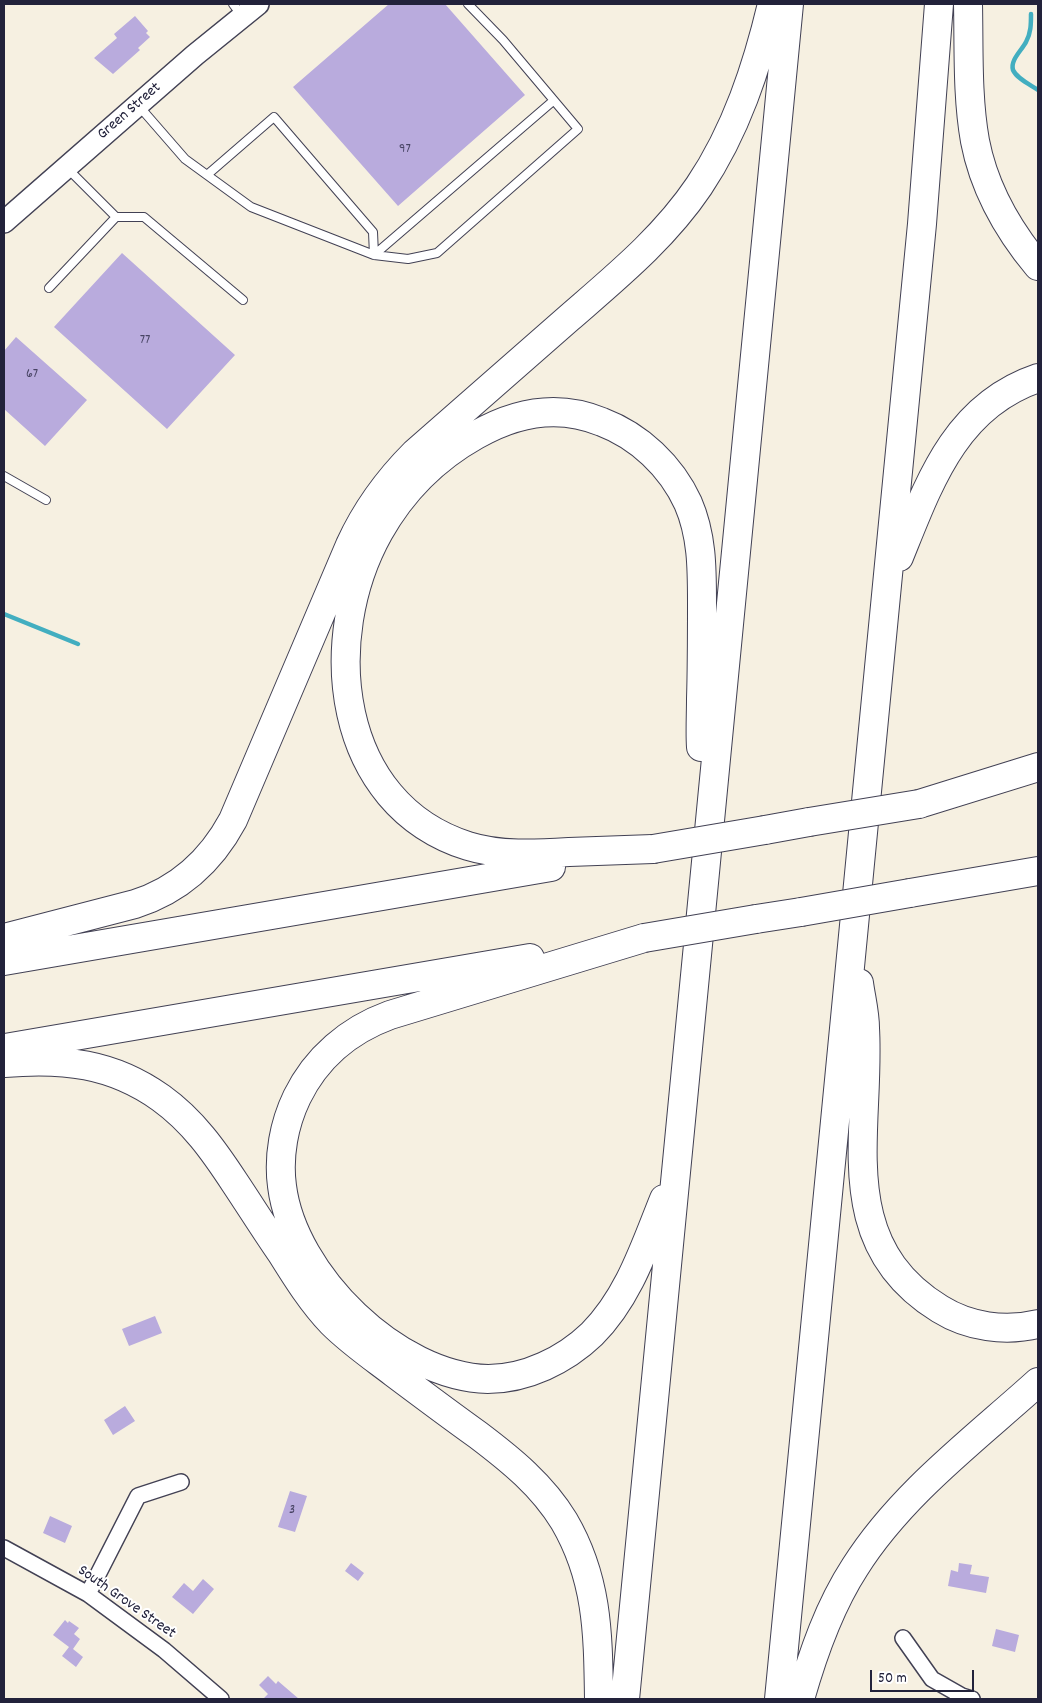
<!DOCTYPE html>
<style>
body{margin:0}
#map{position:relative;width:1042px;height:1703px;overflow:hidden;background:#f6f0e1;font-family:Dekko,sans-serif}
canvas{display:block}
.frame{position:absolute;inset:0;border:5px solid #22223b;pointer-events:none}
.scale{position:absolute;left:870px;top:1670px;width:104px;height:22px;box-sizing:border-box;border:2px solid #22223b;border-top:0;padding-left:6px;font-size:15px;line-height:18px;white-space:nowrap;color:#22223b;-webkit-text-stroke:4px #fff;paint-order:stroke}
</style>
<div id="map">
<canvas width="1042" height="1703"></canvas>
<div class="frame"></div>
<div class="scale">50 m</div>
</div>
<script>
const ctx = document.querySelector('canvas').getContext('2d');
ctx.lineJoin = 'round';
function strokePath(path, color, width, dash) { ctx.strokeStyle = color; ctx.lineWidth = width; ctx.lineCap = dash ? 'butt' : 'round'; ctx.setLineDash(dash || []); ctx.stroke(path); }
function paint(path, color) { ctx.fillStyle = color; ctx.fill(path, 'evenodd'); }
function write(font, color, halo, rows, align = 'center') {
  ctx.font = font + ' Dekko,sans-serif'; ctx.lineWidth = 4; ctx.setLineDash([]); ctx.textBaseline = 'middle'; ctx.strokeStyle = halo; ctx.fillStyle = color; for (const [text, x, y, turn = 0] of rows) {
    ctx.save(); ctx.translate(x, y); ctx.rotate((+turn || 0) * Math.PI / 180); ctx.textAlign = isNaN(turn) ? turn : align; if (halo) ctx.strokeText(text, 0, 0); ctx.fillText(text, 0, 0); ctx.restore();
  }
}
strokePath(new Path2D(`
 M1031,14C1031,24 1031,33 1026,42C1022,50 1010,60 1013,70C1017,79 1031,85 1038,90
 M4,614L78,644`), '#42aec0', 4.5);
paint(new Path2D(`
 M389,4H445L525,95L398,206L293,87Z
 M135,16L148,31L146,33L150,37L138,48L140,50L113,74L94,58L117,38L114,34Z
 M122,253L235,355L167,429L54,327Z
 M16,337L87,400L45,446L4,409V351Z
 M155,1316L162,1333L129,1346L122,1329Z
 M125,1406L135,1421L113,1435L104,1420Z
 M290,1491L307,1496L295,1532L278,1527Z
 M50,1516L72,1526L65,1543L43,1533Z
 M351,1563L364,1573L358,1581L345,1571Z
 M959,1563L972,1565L970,1574L989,1577L986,1593L948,1586L951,1570L958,1572Z
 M203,1579L214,1589L193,1614L172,1597L184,1583L193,1591Z
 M65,1620L68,1623L69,1621L79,1628L74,1634L80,1639L73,1649L83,1657L76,1667L62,1656L69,1647L53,1635Z
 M996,1629L1019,1635L1015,1652L992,1646Z
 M268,1676L276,1684L278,1681L299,1699H263L268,1694L259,1685Z`), '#b9abdd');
const service = new Path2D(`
 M233,4L242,16
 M138,105L185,159L251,207L374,255L408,259L437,253L578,129L503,40L468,4
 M68,169L116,217H144L243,300
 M207,175L274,117L373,232L374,255
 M374,255L553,101
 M49,288L116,217
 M4,476L46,500`);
const minor = new Path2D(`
 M4,1548L88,1594L164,1650L221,1699
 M88,1594L138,1496L181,1482
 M903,1638L932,1679L962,1696L972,1699`);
const secondary = new Path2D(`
 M4,222L195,55L258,4`);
const motorway = new Path2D(`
 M968,4C969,49 967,96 975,141C984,188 1008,230 1038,266
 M899,557C929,483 955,406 1038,378
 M919,804L1038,767
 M765,830L809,822
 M653,849C625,850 597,851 569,852C535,854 500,856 468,846C335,804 319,639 379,532C402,491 435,458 476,435C516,412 559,404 602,422C639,436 671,466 688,503C702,535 702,568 702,603C702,635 702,667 701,699C701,715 700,732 701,747
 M910,893L1038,871
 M756,919L801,912
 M4,938L135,904C179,890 211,861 233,820L350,545C366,510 388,480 415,453C467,408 518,363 569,318C616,277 664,238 699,186C736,131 757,67 772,4
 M644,938L390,1015C349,1030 316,1058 297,1097C284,1124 278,1156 282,1186C293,1275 397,1377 488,1379C526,1379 565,1360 592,1334C629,1297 645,1246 664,1199
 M4,961L551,867
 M859,983C861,998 865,1013 865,1028C871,1131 831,1242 940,1309C969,1327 1005,1332 1038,1324
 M5,1048L530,958
 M4,1063C63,1058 112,1063 161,1098C193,1121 214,1151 235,1183C251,1207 266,1231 282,1254C297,1278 312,1302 332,1323C351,1342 373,1357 394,1373C422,1394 450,1415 478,1435C511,1460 542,1485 564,1521C598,1579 598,1634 599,1699
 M625,1699L789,4
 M779,1699L922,224L939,4
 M800,1699C813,1653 829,1607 855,1567C901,1494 975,1439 1038,1382`);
strokePath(service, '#424154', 10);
strokePath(minor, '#424154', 18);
strokePath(secondary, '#424154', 24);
strokePath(motorway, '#424154', 30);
strokePath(service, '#fff', 8);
strokePath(minor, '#fff', 15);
strokePath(secondary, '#fff', 21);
strokePath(motorway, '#fff', 28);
const motorwayBridge = new Path2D(`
 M809,822L919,804
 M653,849L765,830
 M801,912L910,893
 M644,938L756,919`);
strokePath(motorwayBridge, '#424154', 30, []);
strokePath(motorwayBridge, '#fff', 28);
write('14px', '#484464', null, [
 ["97",405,150],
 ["77",145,341],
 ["67",32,375],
 ["3",292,1511]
]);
write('16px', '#22223b', '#fff', [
 ["Green Street",130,112,-41],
 ["South Grove Street",126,1603,35]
]);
</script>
